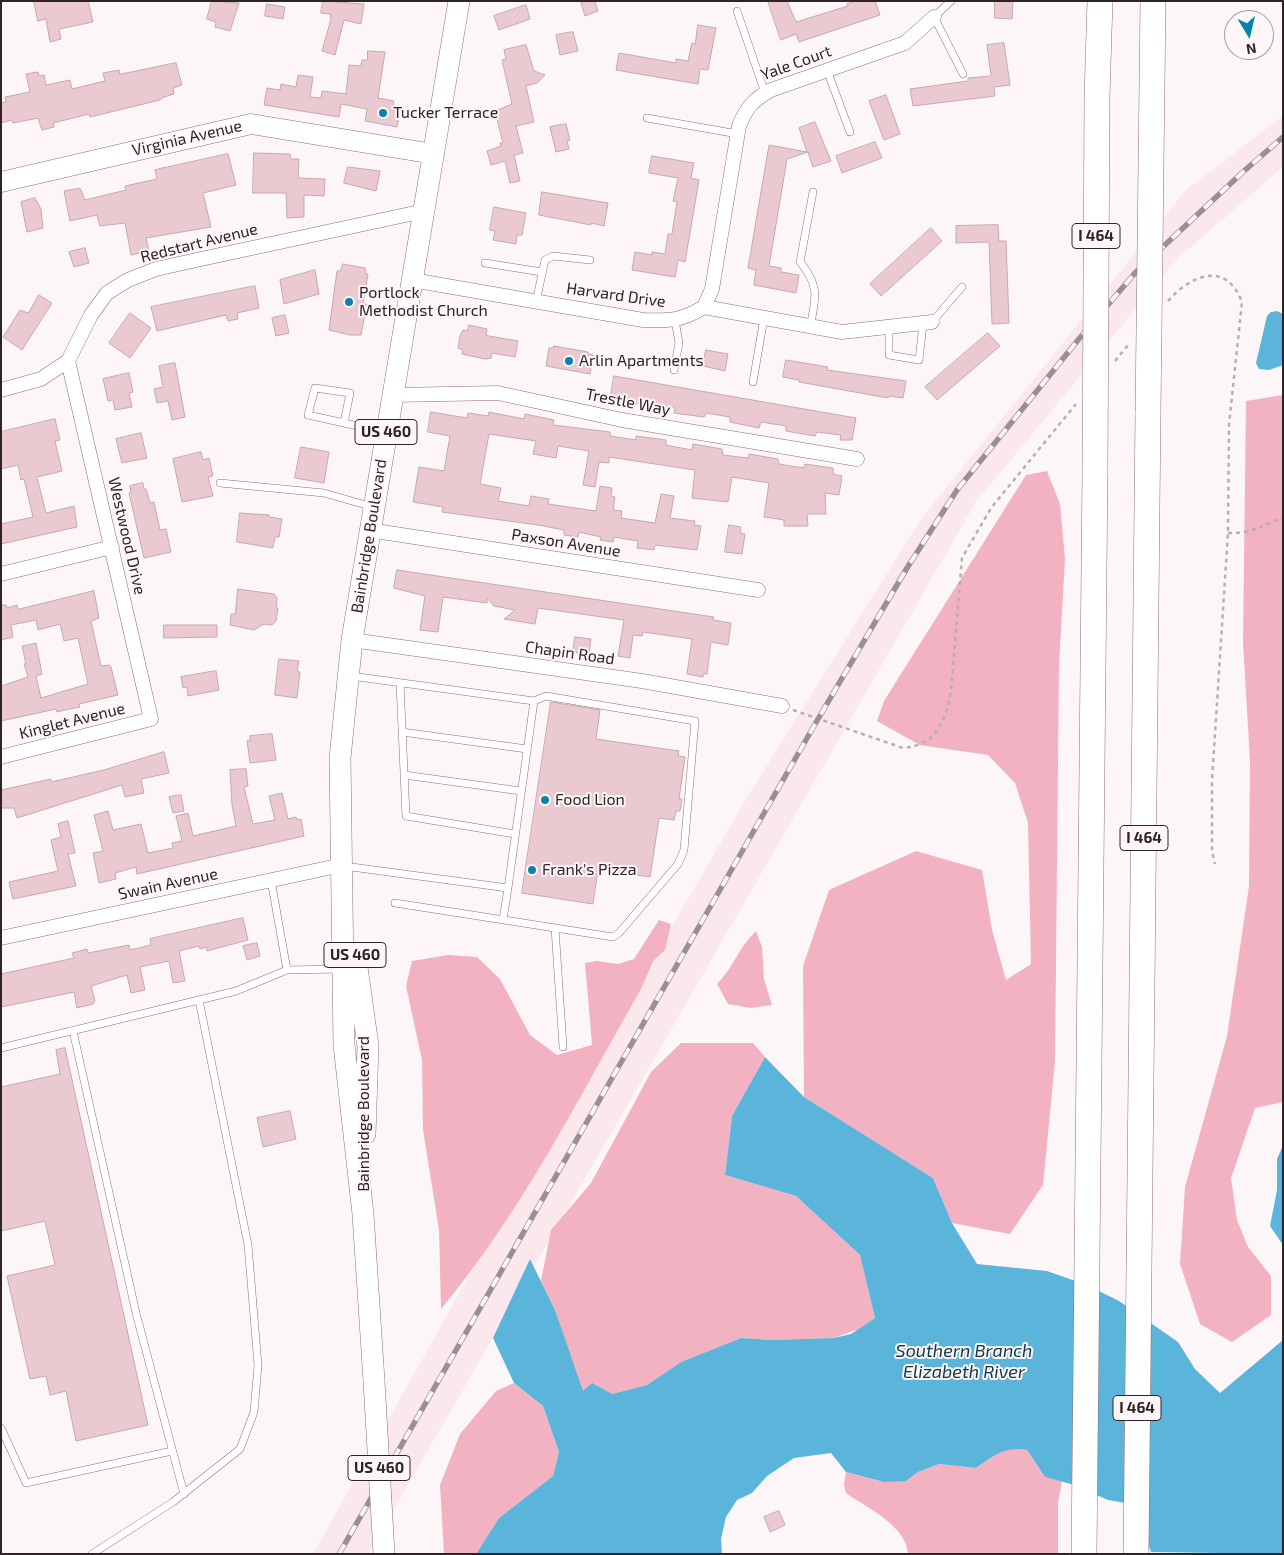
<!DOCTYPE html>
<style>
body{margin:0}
#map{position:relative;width:1284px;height:1555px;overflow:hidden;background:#fdf6f8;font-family:"Exo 2",sans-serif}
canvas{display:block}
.frame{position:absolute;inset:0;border:2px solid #302326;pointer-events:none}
.north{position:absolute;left:1224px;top:10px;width:50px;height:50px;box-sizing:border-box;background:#fdf6f8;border:1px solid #aba2a4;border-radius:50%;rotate:171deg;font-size:14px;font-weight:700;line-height:20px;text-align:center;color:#302326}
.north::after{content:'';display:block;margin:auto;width:18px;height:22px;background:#0c82a8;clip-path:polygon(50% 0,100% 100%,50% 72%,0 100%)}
</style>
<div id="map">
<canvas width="1284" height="1555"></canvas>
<div class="frame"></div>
<div class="north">N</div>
</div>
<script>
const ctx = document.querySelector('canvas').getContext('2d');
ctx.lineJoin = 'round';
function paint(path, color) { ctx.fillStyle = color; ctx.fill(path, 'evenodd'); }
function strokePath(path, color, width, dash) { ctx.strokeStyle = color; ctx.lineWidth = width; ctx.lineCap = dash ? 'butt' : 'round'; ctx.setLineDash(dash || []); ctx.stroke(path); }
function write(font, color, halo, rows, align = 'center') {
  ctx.font = font + ' "Exo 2",sans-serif'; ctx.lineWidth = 4; ctx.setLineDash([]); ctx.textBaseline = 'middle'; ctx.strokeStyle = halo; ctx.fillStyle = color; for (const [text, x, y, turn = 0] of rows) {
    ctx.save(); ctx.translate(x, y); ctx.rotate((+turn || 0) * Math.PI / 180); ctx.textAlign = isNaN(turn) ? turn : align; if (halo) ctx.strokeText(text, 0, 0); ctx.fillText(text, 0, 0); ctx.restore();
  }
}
paint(new Path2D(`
 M1283,116V167L1177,259L976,502L368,1554H313L461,1290L746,799L921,519L1186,190Z`), '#fae8ec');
paint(new Path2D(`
 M1283,395V1102L1255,1108L1231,1178L1237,1220L1248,1247L1271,1276V1315L1232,1342L1200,1324L1180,1264L1185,1187L1227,1036L1249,886L1250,761L1243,642L1246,401Z
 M1047,471L1060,504L1065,559L1059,665L1055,1061L1043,1185L1010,1234L952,1223L933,1178L804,1097L803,966L829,890L916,851L982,870L992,930L1006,980L1031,964L1028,823L1015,783L988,755L920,745L877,721L884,701L1026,475Z
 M659,920L671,924L665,950L653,961L642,987C579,1097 522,1212 441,1309L439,1230L423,1130L422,1060L406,986L412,961L448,955L477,957L500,979L530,1035L557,1055L592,1045L585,963L597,961L618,964L634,959Z
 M756,931L762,947L764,979L772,1005L751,1008L728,1004L717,984C734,967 738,948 756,931Z
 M681,1043H753L765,1057L732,1116L725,1175L796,1196L860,1255L875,1318L859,1329L834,1338L772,1340L741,1338L681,1362L647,1385L612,1394L582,1395L555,1310L541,1281L551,1230L591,1183L651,1072Z
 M514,1383L543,1406L559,1452L553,1476L499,1518L476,1554H444L440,1485L460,1434L496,1391Z
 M1012,1447L1027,1450L1045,1477L1062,1481L1058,1503V1554H908C906,1525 867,1508 846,1493L844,1485L846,1472L880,1481H906L918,1472L939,1464L976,1468L1000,1452Z`), '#f2b2c2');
paint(new Path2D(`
 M1277,311L1283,314V365L1269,370L1259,369L1256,363L1267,316L1271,312Z
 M765,1057L804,1097L933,1178L952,1223L977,1264L1047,1271L1087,1285L1119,1301L1178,1342L1195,1369L1220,1393L1283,1340V1554L1151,1552L1132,1504L1108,1500L1071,1484L1045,1477L1027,1450C1004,1446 994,1456 976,1468L939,1464L918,1472L906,1481L884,1482L846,1472L831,1453L794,1458L767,1476L752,1493L737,1500L726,1517L721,1539L722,1554H476L499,1518L553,1476L559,1452L543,1406L514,1383L493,1338L530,1259L555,1310L583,1391L592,1383L612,1394L647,1385L681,1362L741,1338L772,1340L834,1338L851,1334L875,1318L860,1255L796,1196L725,1175L732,1116Z
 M1283,1145V1245L1270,1226L1277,1190V1159Z`), '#5bb5db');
const building = new Path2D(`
 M34,1H88L93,22L59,29L61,39L50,42L46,19L38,21Z
 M212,1L239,3L230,31L215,27L216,22L207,19Z
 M323,1L364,4L361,24L344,20L335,55L322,51L331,19L330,14L321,13Z
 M587,1H595L598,11L585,16L581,3Z
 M768,1H787L796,22L848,6L847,4L855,1H875L880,15L799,42L796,34L781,40Z
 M995,1H1013L1012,19L995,18Z
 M267,4L285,7L283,19L265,16Z
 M526,5L530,19L499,30L494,16Z
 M698,25L716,28L708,70L700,69L698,84L616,70L619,53L676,63V59L688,61L692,43L695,44Z
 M573,32L578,51L560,55L556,35Z
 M1004,43L1010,85L994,87L995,96L913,106L910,89L968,81V78L991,76L987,45Z
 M526,45L534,71L545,75L537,83L526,86L534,122L516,126L523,153L514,155L520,181L510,183L505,161L491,165L487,151L501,146L500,143H503L495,111L512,104L502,60L506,59L504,50Z
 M368,51L385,52L378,98L394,101L392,110L400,112L397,127L365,121L367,109L341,104L339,117L264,105L267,88L280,90L281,84L296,87L298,75L313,77L310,97L321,98L322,91L346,94L349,65L361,66L362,60H367Z
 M176,63L182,85L173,88L174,94L164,97L160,100L90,117L89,114L53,123L54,127L42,130L38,118L13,123L12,120L1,123V103L6,102L5,97L30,92L26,74L38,72L39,76L44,75L46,85L70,80L72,89L105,81L103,73L119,70L120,74Z
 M886,95L900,134L884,140L869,101Z
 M815,122L831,161L813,167L808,152L787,159L769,266L781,268V272L799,275L796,293L754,285L756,270L748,268L769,145L807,152L799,128Z
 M566,124L570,140L567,141L569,149L556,152L550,127Z
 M875,142L882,158L842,173L836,156Z
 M254,153L290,154L291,159H299L298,178L325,179L324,196L304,195V217L287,218L286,193H253Z
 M228,154L236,185L203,193L211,227L146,238L149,251L131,255L125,223L100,226L97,215L70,221L64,191L80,188L85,200L126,190L125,186L157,179L155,170Z
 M652,156L694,163L691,178L699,180L685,262L678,260L675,277L632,270L635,252L652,255V252L665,254L668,234H672L677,202L673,201L678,178L649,173Z
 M348,167L380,171L376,191L344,183Z
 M542,192L608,203L604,226L591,223V225L539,215Z
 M35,198L41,209L43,228L27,232L21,202Z
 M494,207L526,213L522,235H517L516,244L493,240L495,231L490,230Z
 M998,225L999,241H1006L1009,323L992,324L989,242L956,243V226Z
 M931,228L942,241L881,296L870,284Z
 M85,248L89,263L74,267L69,252Z
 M343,264L365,268L366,274H368L363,304H367L361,335H350L329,330L337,271H340Z
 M315,270L319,294L284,304L280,280Z
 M255,286L259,308L237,313L238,319L228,321L226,315L157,331L151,307Z
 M39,295L52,303L22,350L3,337L20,310L28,313Z
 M130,313L151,328L130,358L109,343Z
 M285,315L289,333L276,336L272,318Z
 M469,325L487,329L486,335L489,336L518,341L515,357L492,353L491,358L485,359L462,354L463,350L458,348L460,336L463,330L467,331Z
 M988,333L1000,346L937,400L925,387Z
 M554,346L588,352V354L593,355L590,374L546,366L549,348H553Z
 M706,350L728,354L725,371L703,366Z
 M786,360L828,367L827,370L906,381L903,398L889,396L888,398L799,382V380L783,377Z
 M175,363L185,417L172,420L168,401L157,403L154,389L163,387L159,366Z
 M129,373L133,392L129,393L132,407L115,410L113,400L108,401L103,379Z
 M614,376L856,418L852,440H840L841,435L817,432L815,436L786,431V426L761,422L759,428L730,422V417L706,413L704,417L674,413L675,407L619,402L620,397L611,395Z
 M431,412L467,418L468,413L488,416L489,412L524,419L525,414L554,420L553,425L610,432V436L636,440V436L666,440V445L692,450L693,444L722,449L723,455L748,458L749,454L778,459L779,464L791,466L804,468L805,464L833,468V474L842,476L839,495L825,493L826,514H807L808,526H784V520L764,517L769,483L732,477L728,502L692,498L695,470L609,457V463L599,462L595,487L583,485L589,451L558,446L556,458L533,454L536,441L489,434L480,484L501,488L498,501L529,506L531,496L549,499L548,504L596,511L600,486L612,488L611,496L615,497L613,510L622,511L621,518L655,523L661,494L674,496L670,518L695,521L694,525L701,526L697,550L655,545L654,550L637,548L638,541L614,537L613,542L600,540L601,537L579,532L578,537L564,535V530L538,525L442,512L443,507L413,502L419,467L444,471L450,436L428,432Z
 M55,419L60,440L55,441L62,471L37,477L46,513L74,506L77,527L1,544V524L33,517L24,479L21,480L18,465L1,469V432Z
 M141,433L147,458L122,463L116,439Z
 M301,447L329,452L324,483L295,478Z
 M201,452L203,460L209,458L213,476L208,477L213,496L182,502L173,459Z
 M143,483L144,489H146L150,503L154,502L160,530L166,529L171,552L144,558L129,493H131L130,486Z
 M240,513L269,515V517L282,519L279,537H275L273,548L237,542Z
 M729,525L741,527L740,533L745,534L742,554L725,552Z
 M397,570L714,617L713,620L731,623L728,645L711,642L707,674H703V677L687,674L692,639L643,632L642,636L633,635L630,658L618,656L624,620L538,608L535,624L504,619L515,610L494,606L487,598V603L443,597L438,632L420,630L425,596L394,588Z
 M238,589L274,594L277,598L276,608H278L276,621L272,625L264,624L254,630L230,625L231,614H235Z
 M94,591L99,618L91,621L101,666L109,665L111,667L118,695L79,704L80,707L65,710L57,712L56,709L1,721V686L28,677L24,664H26L22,646L36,643L42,674L36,676L41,698L88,684L78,638L64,641L60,624L38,630L36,620L11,625L13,637L1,640V605H6L7,608L17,605L18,609Z
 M164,625H217V637L164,638Z
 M575,637L591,639L589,654L573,652Z
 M279,659L299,661L297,671L300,672L297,698L275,695Z
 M216,671L219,690L188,696L187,687L183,688L181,677Z
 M551,702L600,710L596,739L679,751L678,756L685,757L679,799H682L680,811H676L674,820L659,818L650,877L598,869L593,904L522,893Z
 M272,734L276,760L250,763L247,741L250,740V736Z
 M164,752L169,773L141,779L144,793L125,797L122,785L17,818L14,808H1V790L51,779V782L104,770Z
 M246,769L248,786L244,787L253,824L275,820L269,796L282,793L288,819L296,817L297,820L301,819L304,836L137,874L136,867L115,873L116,879L99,883L93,853L103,851L94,815L108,811L113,830L141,824L148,853L173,848L172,843L182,841L176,816L188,813L193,836L236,826L232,805L230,770Z
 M181,795L184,811L173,813L169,797Z
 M68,821L75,853L68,854L76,886L13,899L9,882L58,871L51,840L61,837L58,824Z
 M243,918L248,940L207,951L206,947L200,949L199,946L179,951L185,981L173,983L169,961L140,967L145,990L131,993L127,975L91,986L95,1001L93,1004L77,1008L74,992L1,1007V974L74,958L72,953L87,949L88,953L129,945L130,950L151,945L150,939Z
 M257,943L260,956L247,960L243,946Z
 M65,1048L148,1425L76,1441L66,1391L50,1395L46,1376L30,1379L7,1276L55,1265L45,1221L1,1231V1087L60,1074L56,1050Z
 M290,1111L296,1139L263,1147L257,1118Z
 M779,1511L785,1525L770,1532L764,1517Z`);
paint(building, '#ebc9d1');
strokePath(building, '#c8a7af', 1);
const lane = new Path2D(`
 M951,1L934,17L963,74
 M737,11L765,93
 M827,70L850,132
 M647,118L738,134
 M485,263L542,272
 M536,302L545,260L553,256L590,260
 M932,322L962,287
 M810,327C816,298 820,286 800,262L813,192
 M889,328V355L919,360L923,324
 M674,370L679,343L675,320
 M753,382L764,318
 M344,423L350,393L315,388L308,415L385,432
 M220,483L324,493L373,507
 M400,683L406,816L515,834
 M402,732L527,749
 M404,775L521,791
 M344,866L508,888L534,701L351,676
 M395,903L613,937L619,933L678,864L684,850L695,721L546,696L534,701
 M503,920L508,888
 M555,928L563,1047
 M287,970L341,969
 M73,1031L136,1313L184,1494
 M1,1048L236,991L287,970L271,880
 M1,1428L26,1483L172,1451
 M92,1554L173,1502L240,1449L254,1412L258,1365L248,1245L199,1000`);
const street = new Path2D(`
 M412,280L643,320C669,321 681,321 704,307L842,332L932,322
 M704,307L712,289L739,126C746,108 754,99 771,90L905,43L934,17
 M1,390L41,379L68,361L91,315L107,293L128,280L156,269L201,259L424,211
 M392,395L498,393L622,420L857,459
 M369,530L758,590
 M1,574L112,547
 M352,640L642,681L782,706
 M1,757L151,719L68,361
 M1,938L342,865`);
const secondary = new Path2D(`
 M1,182L251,124L434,154`);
const primary = new Path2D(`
 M355,953L368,1046L365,1134
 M374,1381L363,1214L344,1045L340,758L352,640L459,1`);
const highway = new Path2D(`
 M1084,1554L1095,471
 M1136,1554L1148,412`);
strokePath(lane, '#8b6d74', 8);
strokePath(street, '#8b6d74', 15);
strokePath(secondary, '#8b6d74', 21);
strokePath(primary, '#8b6d74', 22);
strokePath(highway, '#8b6d74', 26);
strokePath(new Path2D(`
 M1168,301C1191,275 1226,260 1242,302L1229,425L1228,533L1212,780V851L1215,864
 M1115,361L1129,344
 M1228,533C1249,534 1264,526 1283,517
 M793,710L903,748C937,745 945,721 951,692L962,558L991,508L1076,404`), '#b8afb2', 2.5, [4, 4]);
strokePath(lane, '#fff', 7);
strokePath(street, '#fff', 14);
strokePath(secondary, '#fff', 20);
strokePath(primary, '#fff', 21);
strokePath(highway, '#fff', 25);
const rail = new Path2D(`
 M339,1554L818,719L907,568L957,490L1078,340L1135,273L1244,171L1283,137`);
strokePath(rail, '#9a9092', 5.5);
strokePath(rail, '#fdf6f8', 4, [11]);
const primaryBridge = new Path2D(`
 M374,1381L384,1554`);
const highwayBridge = new Path2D(`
 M1148,412L1153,1
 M1095,471L1097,97L1100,1`);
strokePath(primaryBridge, '#8b6d74', 22, []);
strokePath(highwayBridge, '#8b6d74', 26, []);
strokePath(primaryBridge, '#fff', 21);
strokePath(highwayBridge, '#fff', 25);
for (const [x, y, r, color] of [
 [383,113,5,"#0c82a8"],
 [349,302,5,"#0c82a8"],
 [569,361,5,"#0c82a8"],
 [545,800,5,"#0c82a8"],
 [532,870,5,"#0c82a8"]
]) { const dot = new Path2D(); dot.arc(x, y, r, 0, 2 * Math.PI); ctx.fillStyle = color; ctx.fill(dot); strokePath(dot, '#fdf6f8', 2); }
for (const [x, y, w] of [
 [1096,236,48],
 [386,432,62],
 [1144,838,48],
 [355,955,62],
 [1137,1408,48],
 [379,1468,62]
]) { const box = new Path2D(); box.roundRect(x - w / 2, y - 12.5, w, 25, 4); ctx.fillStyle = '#fdf6f8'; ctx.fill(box); strokePath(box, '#302326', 1); }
write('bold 15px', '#302326', null, [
 ["I 464",1096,236],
 ["US 460",386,432],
 ["I 464",1144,838],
 ["US 460",355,955],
 ["I 464",1137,1408],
 ["US 460",379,1468]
]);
write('16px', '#302326', '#fdf6f8', [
 ["Yale Court",796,63,-20],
 ["Virginia Avenue",187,138,-13],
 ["Redstart Avenue",199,243,-14],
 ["Harvard Drive",616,295,8],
 ["Trestle Way",628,402,11],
 ["Westwood Drive",127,536,77],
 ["Bainbridge Boulevard",369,536,-81],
 ["Paxson Avenue",566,543,9],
 ["Chapin Road",570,653,8],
 ["Kinglet Avenue",72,721,-14],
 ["Swain Avenue",168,884,-12],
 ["Bainbridge Boulevard",364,1114,-90]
]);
write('16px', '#302326', '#fdf6f8', [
 ["Tucker Terrace",393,113],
 ["Portlock",359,293],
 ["Methodist Church",359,311],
 ["Arlin Apartments",579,361],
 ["Food Lion",555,800],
 ["Frank's Pizza",542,870]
], 'left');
write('italic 18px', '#0e3747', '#fdf6f8', [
 ["Southern Branch",964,1351],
 ["Elizabeth River",964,1372]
]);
</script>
